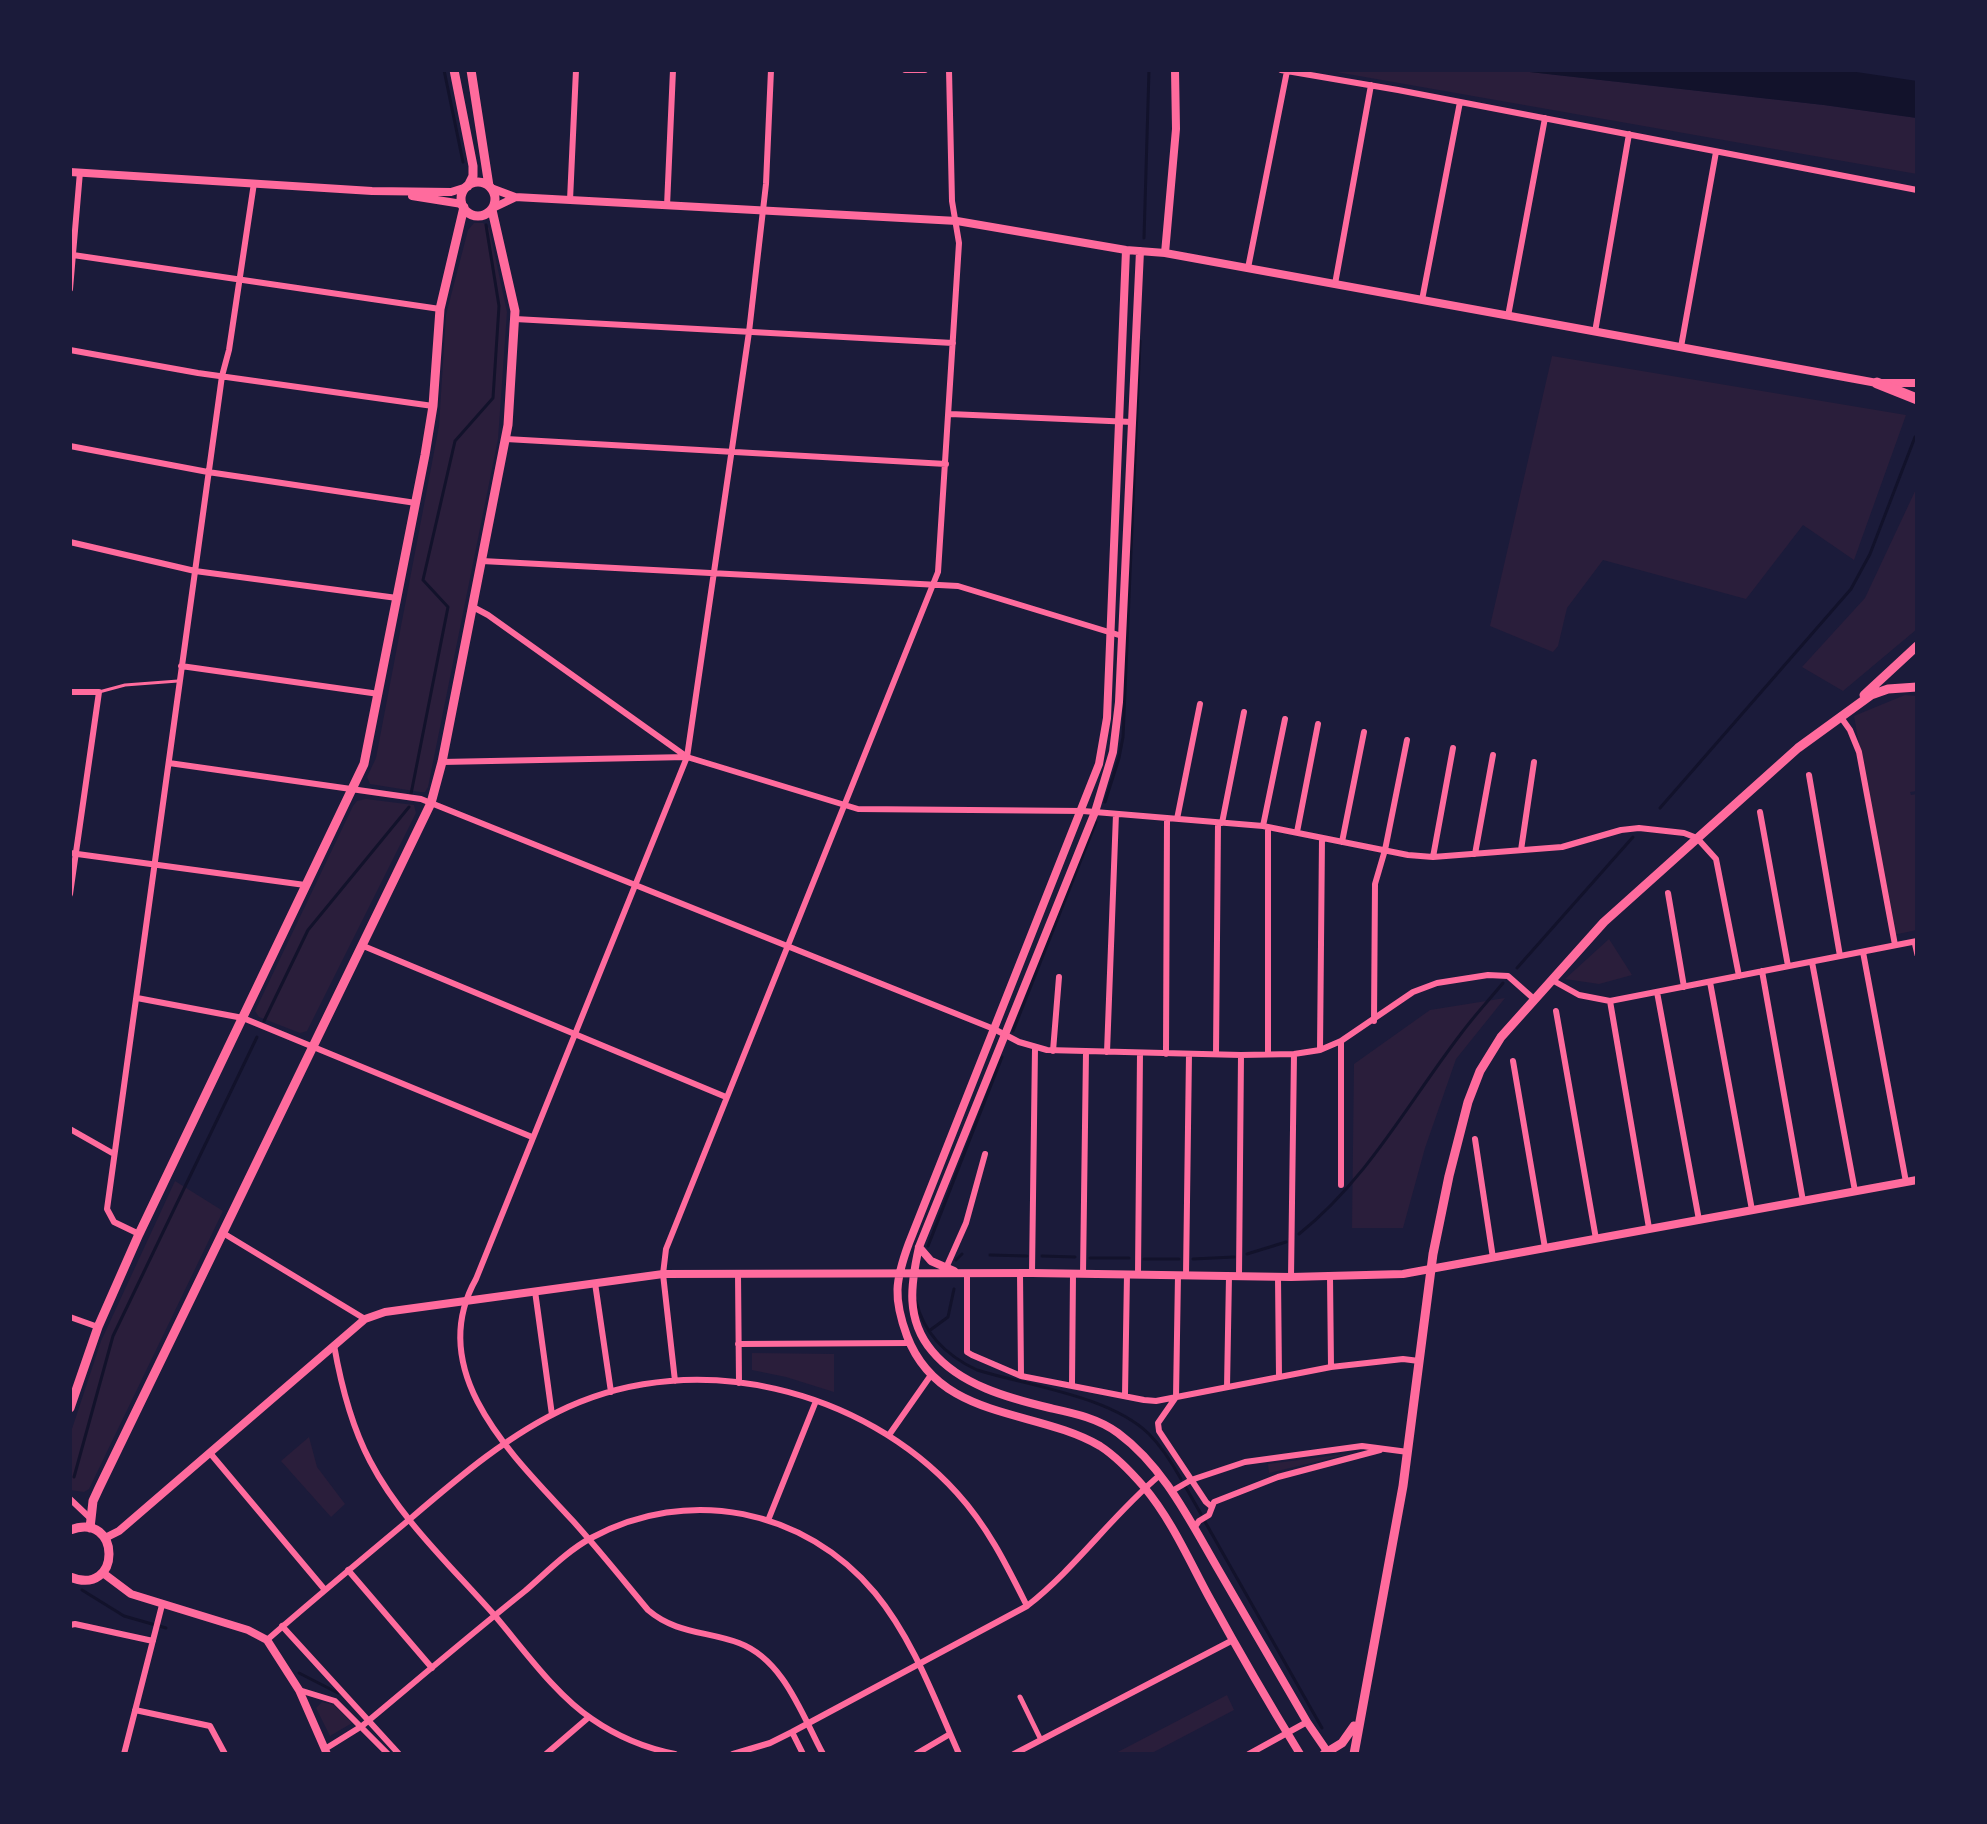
<!DOCTYPE html>
<style>
body{margin:0}
#map{position:relative;width:1987px;height:1824px;overflow:hidden;background:#1b1b3a;font-family:"PT Sans",sans-serif}
canvas{display:block}
.frame{position:absolute;inset:0;border:72px solid #1b1b3a;pointer-events:none}
</style>
<div id="map">
<canvas width="1987" height="1824"></canvas>
<div class="frame"></div>
</div>
<script>
const ctx = document.querySelector('canvas').getContext('2d');
ctx.lineJoin = 'round';
function paint(path, color) { ctx.fillStyle = color; ctx.fill(path, 'evenodd'); }
function strokePath(path, color, width, dash) { ctx.strokeStyle = color; ctx.lineWidth = width; ctx.lineCap = dash ? 'butt' : 'round'; ctx.setLineDash(dash || []); ctx.stroke(path); }
paint(new Path2D(`
 M1325,70H1512L1824,105L1917,118V174Z
 M474,223H483L489,228L507,312L498,439L428,787L425,792H420L370,784L367,777L376,758L439,426L446,315L468,230Z
 M1552,356L1906,415L1854,560L1803,525L1746,599L1603,560L1567,608L1558,646L1553,652L1490,626Z
 M1917,487V629L1843,691L1802,667L1865,598Z
 M1905,695L1917,696V791L1910,792L1911,795L1917,794V930L1893,935L1854,716Z
 M366,799L414,805L416,813L307,1031L300,1033L259,1017L255,1011L353,806L357,801Z
 M1609,939L1632,975L1599,984L1565,979Z
 M1505,998L1456,1059L1425,1148L1403,1228H1352L1354,1064L1430,1010Z
 M175,1181L223,1211L89,1489L84,1492L70,1490V1435L101,1341Z
 M752,1353L834,1354V1392L786,1377L752,1370Z
 M309,1437L317,1467L345,1504L331,1517L281,1461Z
 M1353,1453L1269,1473L1268,1464Z
 M1227,1695L1234,1710L1150,1754H1114Z
 M322,1702L334,1705L352,1723L330,1736L316,1708Z`), '#2a1e3b');
paint(new Path2D(`
 M1512,70H1843L1917,81V118L1824,105Z`), '#12122b');
strokePath(new Path2D(`
 M444,70L463,162
 M1144,238L1149,70
 M411,794L448,607L423,580L455,441L493,398L499,306L486,225
 M1105,802L1119,758L1123,737L1140,341
 M1660,808L1851,589L1870,554L1915,437
 M1517,968L1633,837
 M264,1021L308,930L409,807
 M1013,1031L1096,822
 M1299,1234C1367,1180 1408,1103 1460,1035C1473,1017 1489,1000 1503,983
 M928,1246L1002,1057
 M1247,1254L1286,1242
 M990,1255L1027,1256
 M1042,1256L1075,1257
 M1090,1258H1129
 M1144,1259H1179
 M1193,1259L1234,1257
 M956,1260L962,1254
 M916,1301C924,1334 947,1356 977,1370C1029,1386 1110,1396 1149,1434C1162,1447 1172,1463 1181,1479
 M929,1331L948,1317L954,1289
 M74,1477L113,1336L257,1037
 M1185,1486L1201,1514
 M1204,1520L1322,1728
 M82,1590L124,1616L166,1628
 M299,1673L338,1693`), '#12122b', 3);
strokePath(new Path2D(`
 M99,692L125,685L178,681`), '#ff6b9d', 3);
strokePath(new Path2D(`
 M1914,942L1917,955
 M1020,1697L1041,1740`), '#ff6b9d', 5);
strokePath(new Path2D(`
 M771,70L766,184L749,332L687,757L476,1279C423,1373 515,1458 573,1521C599,1550 623,1580 648,1610C676,1634 707,1631 739,1643C784,1660 802,1715 823,1754
 M905,70H925
 M1281,70L1398,90L1917,190
 M570,200L576,70
 M667,206L673,70
 M73,255L440,309
 M1248,268L1287,71
 M1335,284L1371,85
 M70,289L80,172
 M1422,300L1460,102
 M1508,316L1545,118
 M515,319L953,343
 M1595,332L1629,134
 M1681,347L1716,152
 M70,350L198,373L433,406
 M950,414L1132,422
 M506,439L946,464
 M70,446L208,472L416,503
 M70,542L195,571L397,598
 M482,561L958,586L1122,636
 M473,607L488,615L687,757
 M181,666L379,694
 M70,692H99L70,894
 M1840,716L1850,730L1859,752L1895,945
 M442,762L687,757L858,809L1083,811L1263,826L1408,855L1433,857L1562,847L1621,830L1639,828L1684,833L1697,838L1716,859L1739,976
 M169,763L421,799L994,1029L1019,1042L1047,1050L1241,1055L1294,1054L1320,1050L1341,1041L1413,992L1437,983L1488,975L1508,976L1534,999
 M1809,775L1840,956
 M1760,812L1788,966
 M1177,819L1200,704
 M1222,823L1244,712
 M1263,826L1285,719
 M1268,827V1054
 M1297,832L1318,724
 M1342,842L1364,732
 M1521,850L1534,762
 M70,853L305,885
 M1475,854L1493,755
 M1433,857L1453,748
 M1668,893L1684,987
 M361,945L726,1097
 M1863,952L1906,1182
 M1812,962L1855,1191
 M1762,971L1803,1201
 M1552,980L1579,995L1610,1001L1917,941
 M1710,982L1752,1210
 M1657,992L1699,1220
 M137,998L243,1018L532,1137
 M1610,1001L1649,1228
 M1556,1011L1596,1239
 M1374,1021L1375,884L1385,850L1407,740
 M1320,1050L1322,838
 M1053,1051L1059,977
 M1107,1052L1116,814
 M1166,1054L1167,818
 M1216,1054L1218,823
 M1513,1061L1545,1248
 M70,1129L114,1154
 M1475,1139L1493,1258
 M1341,1185V1041
 M223,1233L365,1319
 M139,1234L114,1222L107,1209L222,376L229,350L254,183
 M946,1268L966,1223L985,1154
 M967,1273V1352L972,1355L1021,1376L1144,1400L1156,1401L1331,1367L1403,1359L1419,1361
 M1020,1273L1021,1376
 M1032,1273L1035,1048
 M738,1274L739,1383
 M1083,1274L1086,1052
 M1138,1274L1140,1053
 M1178,1275L1176,1397L1158,1423L1159,1431L1206,1502L1212,1507
 M1186,1275L1189,1054
 M1239,1276L1241,1055
 M1278,1277L1279,1377
 M1291,1277L1294,1054
 M1330,1277L1331,1367
 M595,1283L611,1392
 M535,1291L552,1415
 M70,1317L98,1327
 M738,1344L910,1343
 M334,1345C341,1385 351,1425 370,1461C400,1519 453,1568 496,1617C524,1650 556,1695 592,1719C618,1737 645,1748 675,1754
 M675,1381L663,1274L666,1249L938,572L959,243L952,201L949,70
 M1072,1384L1073,1274
 M1227,1387L1229,1276
 M1125,1395L1127,1274
 M889,1435L931,1375
 M210,1453L325,1590
 M1172,1491L1191,1480L1245,1462L1362,1446L1408,1452
 M70,1499L90,1518
 M769,1518L816,1401
 M1194,1528L1199,1521L1209,1515L1214,1502L1278,1477L1380,1450
 M348,1570L432,1668
 M70,1625L75,1624L153,1641
 M282,1626L399,1754
 M267,1640C314,1599 362,1559 410,1519C459,1477 509,1434 568,1407C697,1348 863,1389 957,1493C988,1527 1007,1566 1027,1606
 M299,1690L335,1701L388,1754
 M135,1710L210,1726L225,1754
 M792,1732L803,1754
 M325,1749L362,1726C416,1681 470,1635 525,1591C546,1573 567,1551 591,1538C688,1485 805,1509 875,1593C913,1639 935,1700 959,1754
 M124,1754L162,1605
 M546,1754L589,1717
 M733,1754L770,1743L792,1732L1027,1606C1076,1568 1112,1515 1160,1475
 M916,1754L950,1734
 M1014,1754L1233,1640
 M1249,1754L1307,1722`), '#ff6b9d', 6);
strokePath(new Path2D(`
 M70,172L372,191L451,192L467,187
 M491,188L515,197L957,221L1126,250L1165,253L1877,383H1917
 M412,196L462,204
 M493,208L514,198
 M1126,250L1107,718L1099,764L909,1243C895,1281 893,1298 907,1336C939,1421 1035,1408 1100,1446C1117,1457 1131,1472 1144,1487C1171,1519 1189,1560 1209,1597C1238,1650 1268,1702 1300,1754
 M1140,251L1119,702L1113,752L1095,812L919,1247C911,1283 905,1319 932,1351C960,1385 1008,1398 1050,1408C1073,1413 1098,1418 1118,1433C1164,1467 1190,1521 1218,1569C1248,1620 1277,1671 1307,1722L1329,1754
 M1165,253L1176,129L1175,70
 M919,1247L931,1261L954,1271
 M105,1538L119,1531L365,1319L385,1312L663,1274L1032,1273L1291,1277L1403,1274L1917,1180
 M103,1573L131,1594L248,1630L267,1640L299,1690L327,1754`), '#ff6b9d', 8);
strokePath(new Path2D(`
 M454,70L473,166V176L468,186
 M471,70L489,186
 M461 199a17 17 0 1 1 34 0a17 17 0 1 1-34 0Z
 M1864,695L1917,646
 M70,1408L98,1327L139,1234L364,764L425,455L433,406L440,309L464,207
 M90,1528L93,1501L99,1488L431,803L442,762L508,425L515,311L492,210
 M70,1530C122,1510 122,1598 70,1577
 M1324,1754L1342,1743L1354,1726
 M1354,1754L1403,1486L1433,1254L1449,1176L1468,1102L1480,1071L1501,1037L1604,922L1798,748L1871,695L1888,689L1917,687`), '#ff6b9d', 9);
strokePath(new Path2D(`
 M1877,383L1917,399`), '#ff6b9d', 11);
</script>
